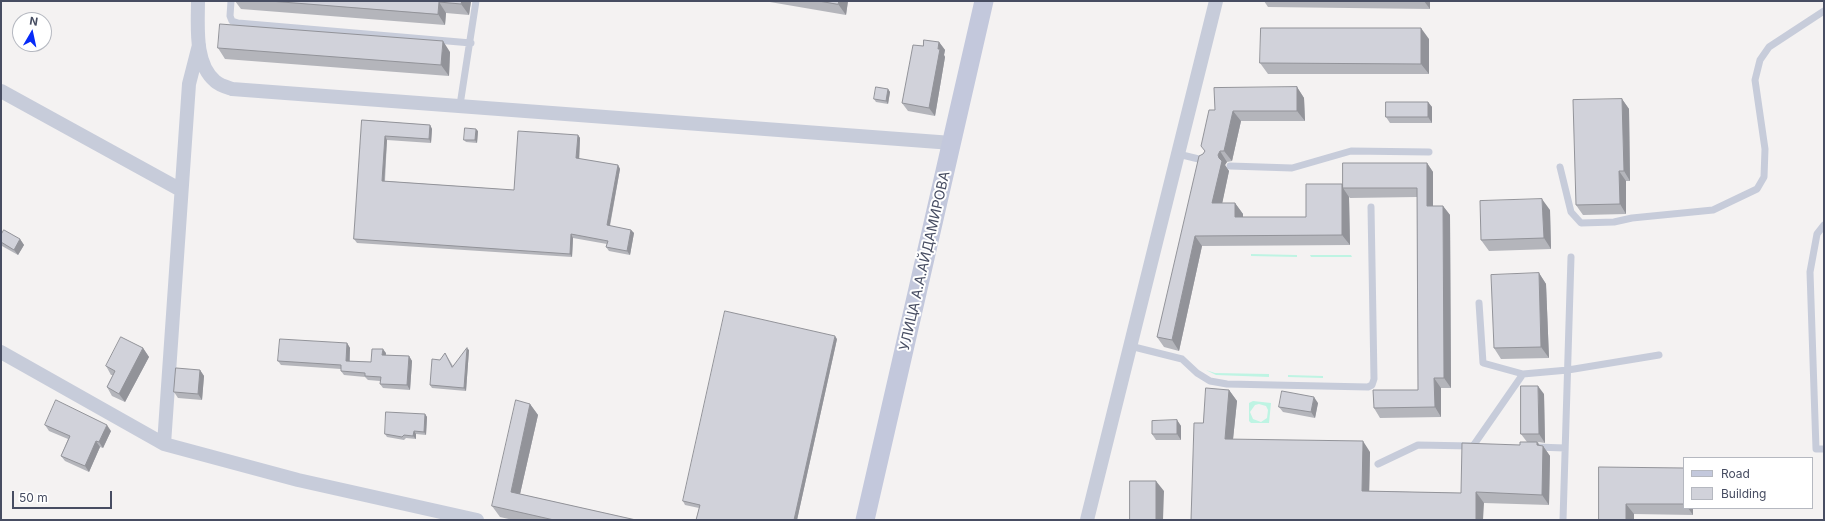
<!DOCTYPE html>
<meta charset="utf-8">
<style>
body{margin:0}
#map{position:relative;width:1825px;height:521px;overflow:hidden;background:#f4f2f2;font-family:Inter,sans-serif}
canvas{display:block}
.frame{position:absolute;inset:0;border:2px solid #474d62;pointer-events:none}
.legend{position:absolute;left:1683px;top:457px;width:130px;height:52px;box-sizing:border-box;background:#fff;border:1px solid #b5b8c0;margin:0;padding:5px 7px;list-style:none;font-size:12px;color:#474d62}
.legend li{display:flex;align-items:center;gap:8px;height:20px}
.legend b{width:20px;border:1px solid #b5b8c0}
.north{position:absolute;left:12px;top:12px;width:40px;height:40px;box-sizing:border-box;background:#fff;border:1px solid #b5b8c0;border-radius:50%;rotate:9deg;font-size:11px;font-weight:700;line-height:16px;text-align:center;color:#474d62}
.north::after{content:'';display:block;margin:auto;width:14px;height:18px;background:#072bf8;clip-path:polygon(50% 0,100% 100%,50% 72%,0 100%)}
.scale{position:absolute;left:12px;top:491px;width:100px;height:18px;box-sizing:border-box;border:2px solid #474d62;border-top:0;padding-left:5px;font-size:12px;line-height:14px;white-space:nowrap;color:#474d62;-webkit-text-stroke:3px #fff;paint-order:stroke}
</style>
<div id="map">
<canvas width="1825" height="521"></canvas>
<div class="frame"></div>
<ul class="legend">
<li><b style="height:5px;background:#c3c8dc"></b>Road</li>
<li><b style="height:11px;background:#d1d2da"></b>Building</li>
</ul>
<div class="north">N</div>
<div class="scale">50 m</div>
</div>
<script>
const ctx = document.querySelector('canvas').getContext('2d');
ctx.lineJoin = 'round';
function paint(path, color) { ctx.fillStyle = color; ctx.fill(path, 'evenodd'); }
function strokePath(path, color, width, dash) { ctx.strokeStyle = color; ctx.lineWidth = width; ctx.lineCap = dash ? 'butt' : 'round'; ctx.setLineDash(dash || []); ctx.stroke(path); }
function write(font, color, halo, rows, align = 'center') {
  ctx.font = font + ' Inter,sans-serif'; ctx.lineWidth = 4; ctx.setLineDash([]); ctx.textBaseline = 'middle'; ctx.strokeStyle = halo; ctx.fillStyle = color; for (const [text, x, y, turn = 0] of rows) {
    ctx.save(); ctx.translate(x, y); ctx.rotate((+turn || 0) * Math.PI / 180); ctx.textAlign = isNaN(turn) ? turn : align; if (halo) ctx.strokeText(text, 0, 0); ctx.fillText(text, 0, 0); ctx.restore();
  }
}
paint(new Path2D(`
 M1251,254L1297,255V257L1251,256Z
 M1310,255H1351L1352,257H1311Z
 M1206,370L1215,373L1269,374V377L1216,375Z
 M1288,375L1323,376V378L1288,377Z
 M1253,401L1271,403L1269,423H1251L1249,421V403ZM1259,404L1266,406L1268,410L1267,418L1261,422L1253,419L1250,412L1255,405Z`), '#bef4e3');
strokePath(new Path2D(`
 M231,1L230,16L232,21L238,23L471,43
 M460,105L476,1
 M1178,154L1207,161
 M1230,166L1292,168L1351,151L1429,152
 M1560,167L1571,212L1581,223L1614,222L1632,218L1713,210L1757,189L1764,177L1765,149L1755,80L1760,60L1769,47L1824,11
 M1824,225L1817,234L1810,272L1816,449H1824
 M1479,303L1483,363L1523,374
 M1130,346L1182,359L1197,373L1210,381L1227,384L1368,387L1372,385L1374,379L1371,207
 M1473,446L1523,374L1568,370L1659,355
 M1536,447L1565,448
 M1378,464L1418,445L1471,446
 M1563,520L1571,257`), '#c7ccda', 7);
strokePath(new Path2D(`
 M198,1C198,26 194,63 215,81C219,85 226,87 232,89L952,143
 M1,91L181,190
 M1,352L164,444L298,480L477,520
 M164,444L189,84L199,45
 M1087,520L1216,1`), '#c7ccda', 14);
strokePath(new Path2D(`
 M865,520L984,1`), '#c3c8dc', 19);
paint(new Path2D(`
 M235,1H471L469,15L446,13L445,25L241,9Z
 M764,1H848L846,15Z
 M1264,1H1430V9L1268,7Z
 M1429,39V74H1268L1260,63Z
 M939,42L945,50L944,55L945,57L935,116L908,111L902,103L923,46Z
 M218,48L450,52L449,76L225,59Z
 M1297,87L1304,98L1305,121H1241L1232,161L1227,162L1225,165L1229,171L1222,203H1235L1243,214V217H1306L1343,185L1427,163L1433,172V206H1443L1450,215L1451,388H1441V417L1380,418L1374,408L1418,390L1417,197L1350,198L1349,197L1350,245L1202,246L1179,351L1164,347L1157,337L1203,154L1205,151L1215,110Z
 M888,89L890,92L888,104L876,102L874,99Z
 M1622,99L1629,109L1630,181H1626V214L1583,215L1576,205Z
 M1428,102L1432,107V123H1390L1386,117Z
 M362,120L430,125L432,129L431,143L387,140L385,181L514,190L578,135L580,138L579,159L618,165L620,169L610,226L631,230L634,233L630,255L609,251L606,247L607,244L573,238L572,257L357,243L354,239Z
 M478,131L477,143L466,142L464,140Z
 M1550,210L1551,249L1489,251L1481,240Z
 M20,239L24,245L18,255L2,246L1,245V242Z
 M1539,273L1546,284L1549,358L1501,359L1494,348Z
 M837,339L797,520H696L699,508L685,505L683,501Z
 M347,343L350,348V361L371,362L386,353V355L409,356L412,361L410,390L383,388L380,384V381L368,380L365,377L344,375L341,371V369L281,365L278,361Z
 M143,348L149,357L125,402L112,396L107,387L113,375H111L106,366Z
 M469,350L466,391L432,388L430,385L440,360L445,353L453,366Z
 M200,370L204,376L202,400L178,398L174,392Z
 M1229,390L1237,401L1233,439L1370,452L1369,491L1461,493L1520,445L1527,442L1521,434L1544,394L1545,443L1538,442L1540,446H1543L1550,456L1549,505L1484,503L1191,520L1203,423Z
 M1318,403L1315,418L1283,412L1279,407Z
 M530,404L538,415L520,494L636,520H513L500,517L492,506Z
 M425,414L427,417L426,435L416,434V439L406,438L404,440L387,437L385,434Z
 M1177,420L1181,426V440H1156L1152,434Z
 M45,425L111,431L103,448L100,447L89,472L65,461L61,456L68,439L49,431Z
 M1684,468V508H1693V515L1634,514V520H1599Z`), '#b4b5bb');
paint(new Path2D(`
 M462,1H471L469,15L461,4Z
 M839,1H848L846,15L838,4Z
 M1424,1H1430V9Z
 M439,2L446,13L445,25L438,14Z
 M1421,28L1429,39V74L1421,64Z
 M443,41L450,52L449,76L441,65Z
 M939,42L945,50L944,55L945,57L935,116L929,108Z
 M1297,87L1304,98L1305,121L1297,111Z
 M888,89L890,92L888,104L886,101Z
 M1622,99L1629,109L1630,181L1624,171Z
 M1428,102L1432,107V123L1428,117Z
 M1233,111L1241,121L1232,161L1224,151Z
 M430,125L432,129L431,143L429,139Z
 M476,129L478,131L477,143L475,140Z
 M578,135L580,138L579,162L576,158Z
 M385,136L387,140L384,184L382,181Z
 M1220,151L1227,162L1225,165L1229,171L1220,214L1212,203L1219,158L1218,155Z
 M1427,163L1433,172V216L1427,206Z
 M618,165L620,169L609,229L607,225Z
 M1619,171L1626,181V214L1620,204Z
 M1342,184L1345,188H1343L1349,197L1350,245L1342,235Z
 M1542,199L1550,210L1551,249L1544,238Z
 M1235,203L1243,214V227L1235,217Z
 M1443,206L1450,215L1451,388L1444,378Z
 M631,230L634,233L630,255L627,251Z
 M571,234L573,238L572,257L570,254Z
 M1195,236L1202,246L1179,351L1172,340Z
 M20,239L24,245L18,255L14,250Z
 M1539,273L1546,284L1549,358L1541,347Z
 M835,336L837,339L797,520H794Z
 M347,343L350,348L349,365L346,361Z
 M143,348L149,357L125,402L119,394Z
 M467,348L469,350L466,391L464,388Z
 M383,349L386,353L385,359L382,355Z
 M409,356L412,361L410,390L407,385Z
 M200,370L204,376L202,400L198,394Z
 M1434,378L1441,388V417L1435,407Z
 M1538,386L1544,394L1545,443L1539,434Z
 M1229,390L1237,401L1232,449L1225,439Z
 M1314,397L1318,403L1315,418L1311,412Z
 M530,404L538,415L518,503L511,492Z
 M425,414L427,417L426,435L424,432Z
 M1177,420L1181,426V440L1177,434Z
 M107,425L111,431L103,448L99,442Z
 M414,431L416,434V439L413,436Z
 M96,441L100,447L89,472L85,466Z
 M1363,441L1370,452L1369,501L1362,491Z
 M1537,442L1542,450L1543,446L1550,456L1549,505L1542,495Z
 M1156,481L1164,491L1163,520H1156Z
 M1476,492L1484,503L1483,520H1476Z
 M1626,504L1634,514V520H1626Z
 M1688,508H1693V515Z`), '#929399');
const building = new Path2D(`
 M270,1H462L461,4L439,2L438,14Z
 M819,1H839L838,4Z
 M220,24L443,41L441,65L218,48Z
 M1261,28H1421V64L1260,63Z
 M924,40L939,42L938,49H940L929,108L902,103L913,45L923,46Z
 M876,87L888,89L886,101L874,99Z
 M1297,87V111H1233L1224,151H1220L1218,155L1219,158L1222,161L1212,203H1235V217H1306V184H1342V235L1195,236L1172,340L1157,337L1199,156L1203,154L1205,151L1201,146L1209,110H1215L1214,88Z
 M1622,99L1624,171H1619L1620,204L1576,205L1573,100Z
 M1386,102H1428V117H1386Z
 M362,120L430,125L429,139L385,136L382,181L514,190L518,131L578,135L576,158L618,165L607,225L631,230L627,251L606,247L608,241L571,234L570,254L354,239Z
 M465,128L476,129L475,140H464Z
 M1343,163H1427V206H1443L1444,378H1434L1435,407L1374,408L1373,390H1418L1417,188H1343Z
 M1542,199L1544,238L1481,240L1480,201Z
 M4,230L20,239L14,250L1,242V235Z
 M1539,273L1541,347L1494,348L1491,275Z
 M725,311L835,336L794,520H696L700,505L683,501Z
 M121,337L143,348L119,394L107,387L115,371L106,366Z
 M280,339L347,343L346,361L371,362L372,349H383L382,355L409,356L407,385L380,384L381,377L365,376V373L341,371V365L278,361Z
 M467,348L464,388L430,385L432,359L440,360L445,353L452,367Z
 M176,368L200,370L198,394L174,392Z
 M1521,386H1538L1539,434H1521Z
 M1206,388L1229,390L1225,439L1363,441L1362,491L1461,493L1462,443L1520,445V442H1537V445L1543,446L1542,495L1476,492V520H1191L1194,423H1203Z
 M1282,391L1314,397L1311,412L1279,407Z
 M56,400L107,425L99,442L96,441L85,466L61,456L70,436L45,425Z
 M516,400L530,404L511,492L636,520H554L492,506Z
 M386,412L425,414L424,432L414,431L413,436L404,435L402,437L385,434Z
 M1177,420V434H1152V421Z
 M1599,467L1684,468V504H1626V520H1599Z
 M1130,481H1156V520H1130Z`);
paint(building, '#d1d2da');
strokePath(building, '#929399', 1);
write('14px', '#474d62', '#fff', [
 ["УЛИЦА А.А.АЙДАМИРОВА",925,261,-77]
]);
</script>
